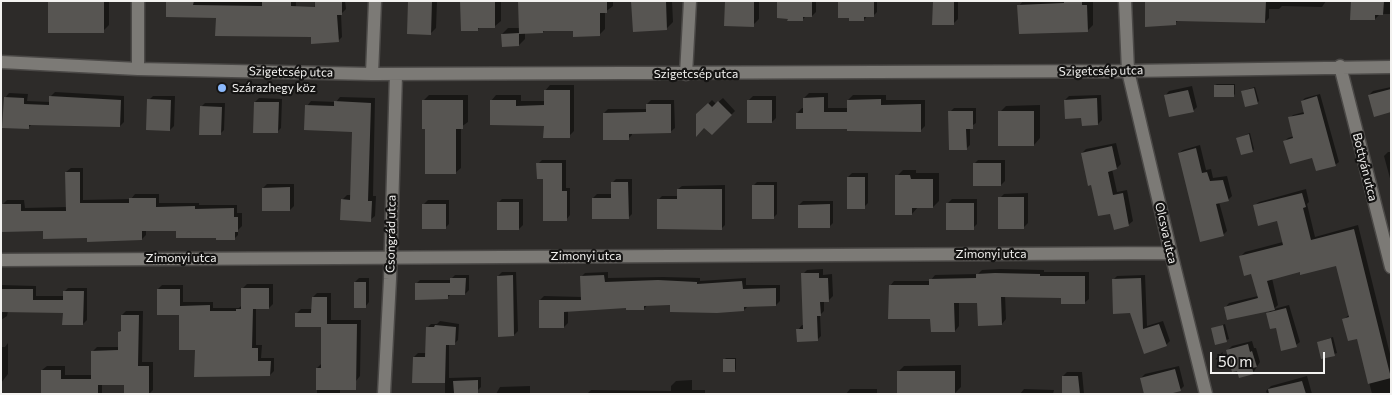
<!DOCTYPE html>
<meta charset="utf-8">
<style>
body{margin:0}
#map{position:relative;width:1392px;height:395px;overflow:hidden;background:#2d2b29;font-family:Commissioner,sans-serif}
canvas{display:block}
.frame{position:absolute;inset:0;border:2px solid #f3f2f0;pointer-events:none}
.scale{position:absolute;left:1210px;top:352px;width:115px;height:22px;box-sizing:border-box;border:2px solid #f3f2f0;border-top:0;padding-left:6px;font-size:15px;line-height:18px;white-space:nowrap;color:#f3f2f0;-webkit-text-stroke:4px #151413;paint-order:stroke}
</style>
<div id="map">
<canvas width="1392" height="395"></canvas>
<div class="frame"></div>
<div class="scale">50 m</div>
</div>
<script>
const ctx = document.querySelector('canvas').getContext('2d');
ctx.lineJoin = 'round';
function paint(path, color) { ctx.fillStyle = color; ctx.fill(path, 'evenodd'); }
function strokePath(path, color, width, dash) { ctx.strokeStyle = color; ctx.lineWidth = width; ctx.lineCap = dash ? 'butt' : 'round'; ctx.setLineDash(dash || []); ctx.stroke(path); }
function write(font, color, halo, rows, align = 'center') {
  ctx.font = font + ' Commissioner,sans-serif'; ctx.lineWidth = 4.5; ctx.setLineDash([]); ctx.textBaseline = 'middle'; ctx.strokeStyle = halo; ctx.fillStyle = color; for (const [text, x, y, turn = 0] of rows) {
    ctx.save(); ctx.translate(x, y); ctx.rotate((+turn || 0) * Math.PI / 180); ctx.textAlign = isNaN(turn) ? turn : align; if (halo) ctx.strokeText(text, 0, 0); ctx.fillText(text, 0, 0); ctx.restore();
  }
}
paint(new Path2D(`
 M49,1H109V25L103,31Z
 M168,1H296L295,29L217,17Z
 M315,1H345L346,9L341,14L342,37L338,41L313,43Z
 M410,1H437L436,28L430,34Z
 M462,1H514L501,2V21L495,26L480,27L477,30Z
 M519,1H613V6L605,12V29L599,35L574,30H545L543,32H525V39L519,45L502,34L508,28H520Z
 M632,1H672L673,22L667,28Z
 M726,1H759V19L753,25Z
 M778,1H816V12L812,16H806L802,20Z
 M840,1H877V12L873,16H867L864,20Z
 M899,1H958V19L954,23L934,1Z
 M1023,1H1093V25L1087,31L1019,6Z
 M1146,1H1326L1322,7L1282,6L1279,9H1269V18L1265,22L1179,20L1175,23Z
 M1352,1H1391V14H1380L1375,19Z
 M1217,84H1235V94L1233,96L1215,85Z
 M550,85H574V131L569,136L491,101L496,95H521V101H545V91Z
 M1192,86L1197,107L1193,111L1165,96L1169,91Z
 M1255,87L1259,101L1257,103L1242,91Z
 M1391,87V111L1369,95L1373,91Z
 M55,92L124,96V122L120,126L32,124L28,128L5,98L9,93L28,94L27,101L50,102L51,96Z
 M809,93H828V108H848V100L853,95H886V100H925V126L920,131L848,128L797,113L802,108H804V98Z
 M1320,94L1339,162L1335,165L1313,156L1285,141L1288,138L1294,136L1290,118L1293,115L1304,112L1302,101L1305,98Z
 M429,95H468V122L461,127V168L455,173L427,128L424,100Z
 M1101,95L1102,120L1098,124L1065,100L1069,96Z
 M153,96H175L174,126L170,130L149,100Z
 M753,96H776V118L772,122L749,100Z
 M340,97L375,98L373,196H376L375,216L370,220L342,200L347,195H351L354,131L307,106L311,101L336,102Z
 M259,98L282,99L281,128L277,132L255,102Z
 M723,98L735,111L712,134L697,115L712,100L716,104Z
 M651,100H674L675,128L670,132H632V135L628,139L604,113L608,109H647V104Z
 M205,103H225L224,130L220,134L201,107Z
 M1040,105V138L1034,145L1000,112L1006,106Z
 M954,108H976V123L970,127V145L966,149L950,112Z
 M1250,133L1254,149L1253,151L1238,138Z
 M1116,143L1121,164L1117,168L1112,169L1117,192L1127,190L1133,221L1128,225L1111,212L1092,183L1082,153L1086,149Z
 M1200,145L1206,170L1211,169L1213,178L1227,176L1232,196L1228,200L1219,202L1227,231L1223,235L1179,153L1183,150Z
 M1388,152H1391V182L1384,156Z
 M542,160H566V188H570V215L566,220L538,164Z
 M978,160H1005V181L1001,185L974,164Z
 M71,168H83V200L131,199L135,194H159V203H199V205H237V213H242V226L238,230V235L234,239L177,230H146V235L142,239L88,237L44,230L3,204L7,200H24L25,208L67,207L66,172Z
 M903,170H916V173H939V201L933,207H918L912,214L897,176Z
 M852,173H868V203L864,207L848,177Z
 M616,179H632V214L628,218L593,198L597,194H612V183Z
 M757,182H777V214L773,218L753,186Z
 M267,184H294V206L290,210L263,188Z
 M725,185V225L721,229L658,200L662,196H679L678,189L682,186Z
 M1306,189L1309,202L1307,204L1315,237L1358,225L1391,358V394H1372L1358,337L1344,319L1349,315L1337,265L1300,270L1272,278L1278,305L1274,309L1289,305L1300,342L1296,345L1276,327L1268,313L1272,309L1225,308L1229,303L1258,296L1252,273L1240,257L1245,252L1283,242L1278,220L1254,206L1259,202Z
 M1028,193V223L1024,227L1000,198L1004,194Z
 M502,199H523V225L519,229L498,203Z
 M952,199H977V224L973,228L948,203Z
 M428,200H449V224L445,228L424,204Z
 M803,201H833V223L829,227L799,205Z
 M823,269V275L832,274L833,296L829,300L824,301V311L820,315L821,336L817,340L798,330L802,325H804L803,274L807,270Z
 M1000,269L1044,270V272H1089V299L1084,303L1062,296L1005,295L1006,319L1002,324L978,301L959,302V326L955,331L931,318L890,286L894,281H930L935,275L978,274L982,270Z
 M502,272H516L518,331L514,335L498,276Z
 M608,272V278L663,277L700,278V281L746,278V285H780V301L776,305L748,306L744,310L671,304H648L644,309L627,307L568,310V323L564,327L540,300L544,296L582,297L581,277L585,273Z
 M455,275H469V290L465,294H451L447,298L416,284L420,280H450Z
 M1145,275L1147,326L1163,321L1170,341L1166,345L1144,352L1131,312L1113,280L1117,276Z
 M359,278H369V302L365,307L355,282Z
 M247,284H273V304L269,308H256V345H262L261,358H274V371L270,375L196,349L180,314L158,289L162,285H183V302H213V308H239L241,306L243,288Z
 M1,285L36,286V296H64V292L68,288H87V320L83,324L64,311H8L7,316L1,320Z
 M317,293H331V320H361L360,376L356,381L340,387V394H317V368L322,363L323,325L297,313L301,309H313V297Z
 M126,311H143L142,362H153V390L149,394L126,384L102,383V394H42V370L47,366H65V375H92V352L97,347H119V332L122,329V315Z
 M440,321L459,324L458,340L454,344H449V378L481,377V387L477,391L465,392V394H445V382H413L414,357L418,353H426L427,328L431,324H437Z
 M1225,324L1229,339L1216,344L1212,329Z
 M1333,337L1337,353L1322,358L1318,342Z
 M1252,341L1254,348H1256L1260,362L1253,373L1237,369L1228,350L1232,346Z
 M8,343V374L1,383V347H5Z
 M726,358H736V369L735,371L724,360Z
 M961,365V387L955,393L898,372L904,366Z
 M1179,366L1184,386L1180,390L1172,392L1173,394H1145L1141,378L1145,374Z
 M1067,372H1082L1084,394H1063V376Z
 M1307,376L1312,394H1267L1266,391L1271,386Z
 M692,380V390H705V394H587L591,390L671,391V386L676,381Z
 M530,386V394H496L500,387Z
 M850,389H877V394H846Z
 M1024,389L1054,390L1053,394H1020Z`), '#0007');
paint(new Path2D(`
 M48,1H104V33H48Z
 M166,1H194L193,5L262,6V1H291V6L315,7V2L342,1V15H337L339,42L311,44V37L215,36L216,18L166,17Z
 M408,1H432L431,35L407,34Z
 M460,1H495V28H478V31H461Z
 M518,1H607V13H600V36L573,37V31H543V33L519,34V46L502,47L501,34L519,33Z
 M631,1H666L667,30L633,32Z
 M725,1H754V27L724,26Z
 M777,1H812V17H803V21H787L788,19L777,18Z
 M838,1H874V17H864V21H849V18H838Z
 M933,1H954V25H932Z
 M1064,1H1082V5H1087L1088,32L1019,34L1017,5L1064,3Z
 M1145,1H1266L1265,23L1176,21V25L1145,27Z
 M1351,1H1384L1383,15H1375V20H1350Z
 M1214,85H1234V97H1214Z
 M1254,88L1258,104L1245,107L1241,91Z
 M1391,89V112L1374,117L1368,95Z
 M544,90H570V138H543L544,126L490,125V100H516V106L544,105Z
 M1188,90L1194,112L1169,117L1164,95Z
 M49,96L121,100L120,127L29,125V129L2,128L4,97L24,98V104L49,105Z
 M1317,96L1336,166L1316,171L1312,158L1290,164L1283,141L1293,138L1288,117L1304,114L1301,101Z
 M824,97V112H847V100L881,99V105L921,104V132L847,131V129H796V113H803V98Z
 M1097,98L1098,125L1082,126L1081,118L1065,119L1064,100Z
 M147,99L171,100L170,131L146,130Z
 M422,100H463V129H456V174H425V129H422Z
 M747,100H772V123H747Z
 M334,101L371,103L368,201H372L371,222L340,220L341,199L350,200L352,132L304,130L305,105L334,106Z
 M718,101L732,115L712,135L704,128L696,137V114L708,103L712,107Z
 M254,102H279L278,133H253Z
 M646,104H671V133L629,134V140H603V113L646,112Z
 M200,106L222,107L221,135H199Z
 M948,111H973V129H966L967,150H949Z
 M998,111H1034V146H998Z
 M1249,134L1253,152L1241,155L1236,138Z
 M1112,146L1117,169L1108,172L1113,195L1123,193L1129,226L1114,230L1110,214L1098,216L1091,185L1088,186L1081,153Z
 M1196,148L1202,173L1207,172L1210,181L1223,180L1229,201L1216,204L1224,236L1200,242L1178,153Z
 M536,163H562V191H567V221H543V179H537Z
 M973,163H1001V186H973Z
 M65,172H80V203H129V198H156V207L195,206V209L234,208V217H238V232H235V240H216V238H176V231H142V240L87,242V238L43,239V231L2,232V204H21V211H66Z
 M895,175H910L911,179H933V208H912V215H895Z
 M847,177H865V209H847Z
 M611,182H628L629,219H592V198H611Z
 M752,185H774V219H752Z
 M290,187V211H262V188Z
 M677,189H722V230L657,229V199H677Z
 M1302,193L1306,207L1303,208L1311,240L1354,229L1391,378L1368,384L1357,339L1348,341L1342,319L1349,317L1336,266L1300,275V272L1267,281L1275,310L1227,320L1224,307L1258,298L1251,274L1244,276L1239,256L1283,245L1277,221L1258,226L1253,205Z
 M998,197H1024V229H998Z
 M497,202H519V230H497Z
 M946,203H974V230H946Z
 M422,204H446V229H422Z
 M830,204V228H798V205Z
 M801,273H819V278H828L829,302H820L821,316H817L818,341L797,342L796,329H803Z
 M995,273L1040,274V276H1085V304H1061V298L1001,297L1002,325L978,326L977,303H954L955,332H931L930,319H888L889,285H929V279L976,278V274Z
 M513,275L514,336L498,337L497,276Z
 M604,275L605,282L658,280L697,282V284L742,281L743,289L776,288V306L744,307V311L717,313L670,312V305L644,306V310H626V308L564,312V328H539V300H581L580,276Z
 M450,278H466L465,295H448V299L415,300V283H450Z
 M1141,278L1143,329L1159,324L1167,346L1144,354L1130,313L1113,314L1112,279Z
 M354,282H366V308H354Z
 M241,288H269V309H241Z
 M1,289H33V300H63V291H84L83,325H62L63,313L1,312Z
 M157,289H180V306L210,305V311H236V309H253L252,348H258V361H271L270,376L194,377L195,350H179V315H157Z
 M312,297H327V324H357L356,390H316V368H321V327H295V313H311Z
 M1286,308L1297,347L1281,351L1276,328L1270,329L1266,313Z
 M121,315H139L138,366H149V394H124V385H98V394H41V370H61V379H91V351L118,350V332L121,331Z
 M435,325L456,327L455,345H446L445,383H412L413,357H425L426,327H434Z
 M1223,325L1227,342L1215,345L1211,328Z
 M1331,338L1335,356L1321,359L1317,342Z
 M1248,344L1250,352L1252,351L1257,367L1252,368L1254,374L1239,378L1237,371L1232,372L1226,350Z
 M723,359H735V372H723Z
 M1175,369L1181,391L1169,394H1144L1140,378Z
 M897,371H955V394H897Z
 M1062,376H1078L1080,394H1062Z
 M478,380V393H454L453,381Z
 M1302,381L1306,394H1269L1268,389Z`), '#575552');
const minor = new Path2D(`
 M1125,1L1128,71L1171,253L1206,394
 M1,62L138,69L372,74L1128,71L1391,67
 M1340,66L1391,267
 M138,69V1
 M372,74L375,1
 M686,74L690,1
 M1,260L1171,253
 M384,394L390,279L396,74`);
strokePath(minor, '#4b4947', 15);
strokePath(minor, '#7c7a76', 12);
for (const [x, y, r, color] of [
 [222,88,5,"#8bb9fc"]
]) { const dot = new Path2D(); dot.arc(x, y, r, 0, 2 * Math.PI); ctx.fillStyle = color; ctx.fill(dot); strokePath(dot, '#151413', 2); }
write('12px', '#f3f2f0', '#151413', [
 ["Szigetcsép utca",1101,71,-1],
 ["Szigetcsép utca",291,72,1],
 ["Szigetcsép utca",696,74],
 ["Bottyán utca",1365,167,76],
 ["Olcsva utca",1166,233,77],
 ["Csongrád utca",391,234,-89],
 ["Zimonyi utca",991,254],
 ["Zimonyi utca",586,256],
 ["Zimonyi utca",181,258]
]);
write('12px', '#f3f2f0', '#151413', [
 ["Szárazhegy köz",232,88]
], 'left');
</script>
